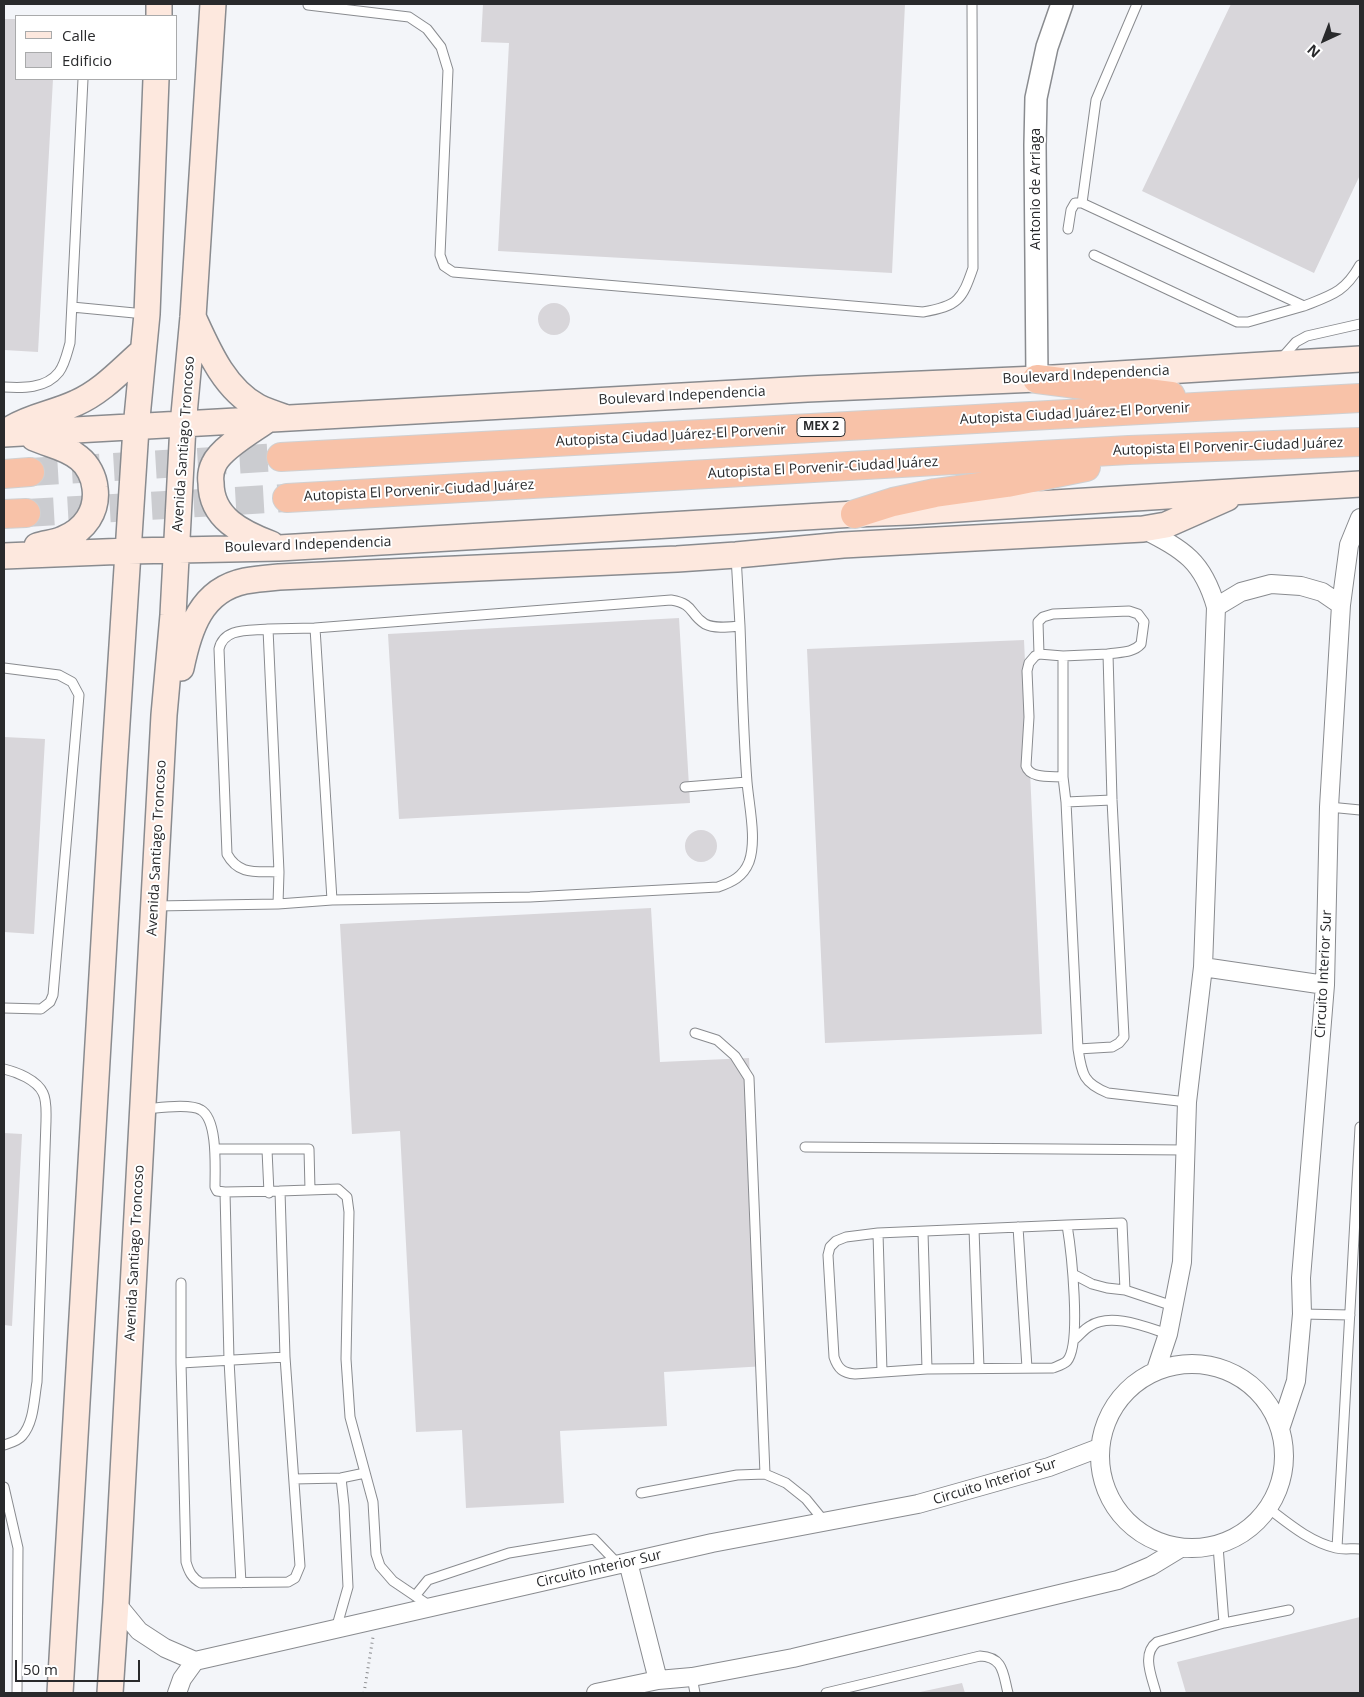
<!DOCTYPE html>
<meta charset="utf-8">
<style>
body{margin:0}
#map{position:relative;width:1364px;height:1697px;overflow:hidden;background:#f3f5f9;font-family:"Open Sans",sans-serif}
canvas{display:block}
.frame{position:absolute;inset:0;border:5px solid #292a2c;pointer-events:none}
.legend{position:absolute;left:15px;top:15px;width:162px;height:65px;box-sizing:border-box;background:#fff;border:1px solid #a9aaab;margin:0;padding:6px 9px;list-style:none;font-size:15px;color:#292a2c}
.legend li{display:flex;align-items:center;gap:10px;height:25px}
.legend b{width:25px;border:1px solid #a9aaab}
.north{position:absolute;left:1299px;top:15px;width:50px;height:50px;-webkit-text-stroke:4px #fff;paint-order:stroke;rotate:223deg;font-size:14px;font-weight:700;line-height:20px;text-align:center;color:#292a2c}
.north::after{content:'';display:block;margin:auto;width:18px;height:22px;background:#292a2c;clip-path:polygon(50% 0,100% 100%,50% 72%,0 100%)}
.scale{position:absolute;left:15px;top:1660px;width:125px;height:22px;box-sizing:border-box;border:2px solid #292a2c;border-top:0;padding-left:6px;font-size:15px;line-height:18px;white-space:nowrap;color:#292a2c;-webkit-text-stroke:4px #fff;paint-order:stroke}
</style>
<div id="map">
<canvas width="1364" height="1697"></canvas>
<div class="frame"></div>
<ul class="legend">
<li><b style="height:6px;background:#fde8de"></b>Calle</li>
<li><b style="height:14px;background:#d8d6da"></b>Edificio</li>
</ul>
<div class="north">N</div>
<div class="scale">50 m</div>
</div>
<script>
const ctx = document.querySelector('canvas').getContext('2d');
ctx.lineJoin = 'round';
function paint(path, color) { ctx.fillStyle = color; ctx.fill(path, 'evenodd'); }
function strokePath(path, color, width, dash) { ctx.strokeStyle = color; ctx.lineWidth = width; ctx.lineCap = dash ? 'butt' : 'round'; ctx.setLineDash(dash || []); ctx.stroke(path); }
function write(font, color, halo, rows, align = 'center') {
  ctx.font = font + ' "Open Sans",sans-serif'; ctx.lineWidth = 4; ctx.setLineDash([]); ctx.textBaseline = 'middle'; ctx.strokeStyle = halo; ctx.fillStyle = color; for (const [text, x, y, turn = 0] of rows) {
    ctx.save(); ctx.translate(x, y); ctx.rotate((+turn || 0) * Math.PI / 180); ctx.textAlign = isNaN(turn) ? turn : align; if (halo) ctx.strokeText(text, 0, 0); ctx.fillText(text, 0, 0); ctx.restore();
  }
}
paint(new Path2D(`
 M483,4H905L892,273L498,251L509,43L481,42Z
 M1231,4H1360V175L1314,273L1142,191Z
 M4,19H16V79H53L38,352L4,350Z
 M538 319a16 16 0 1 1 32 0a16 16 0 1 1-32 0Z
 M679,618L690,803L399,819L388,634Z
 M1024,640L1042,1034L825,1043L807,649Z
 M4,737L45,739L34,934L4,932Z
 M685 846a16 16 0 1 1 32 0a16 16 0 1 1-32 0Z
 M651,908L660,1062L749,1058L766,1366L664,1372L667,1426L560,1431L564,1503L466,1508L462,1430L416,1432L400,1131L352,1134L340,924Z
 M4,1133L22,1134L12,1326L4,1325Z
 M1360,1617V1693H1186L1177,1662Z
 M962,1683L965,1693H920V1692Z`), '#d8d6da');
strokePath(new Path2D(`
 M30,472L281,457
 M26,513L287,498`), '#cbccd0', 28, [28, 14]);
const service = new Path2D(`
 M308,5L409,17L427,29L441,47L448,70L440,255L444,266L453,272L923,312C958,306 962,300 973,268L972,4
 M1082,203L1096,100L1137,4
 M1068,229L1071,210L1075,203H1082L1304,306L1248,322H1237L1094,255
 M1304,306C1332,295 1345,292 1360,265
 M72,307L145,314
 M1281,359L1296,342L1307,336L1360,324
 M4,387C22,388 46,389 59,372C65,364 67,353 70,343L83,79
 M315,628L671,600C695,604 689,614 705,624C715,629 729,627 740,626L736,556
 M268,629C250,631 224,627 219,649L227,854C239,876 257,871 279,872L278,904
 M1039,654L1035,656L1029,663L1027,671L1029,717L1026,766C1030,779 1051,776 1063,777
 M1063,656L1108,654
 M4,668L59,675L72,682L79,695L53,995L50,1002L41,1009L4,1008
 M685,787L747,782
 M1066,802L1112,800
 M1329,807L1360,810
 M279,872L268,629L315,628L332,900
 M155,906L278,904L332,900L530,897L718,887C732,882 743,877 749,862C757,840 749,806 747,782C743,731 742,678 740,626
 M695,1033L717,1040L735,1056L749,1078L765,1474
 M1078,1049L1112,1047L1119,1043L1124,1037L1112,800L1108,654C1120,652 1133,653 1141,644L1144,622L1138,614L1129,611L1053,614L1043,617L1038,622L1039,654L1063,656V777L1066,802L1078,1049C1082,1074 1083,1083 1108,1093L1187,1102
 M4,1069C17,1072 37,1080 43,1093C47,1101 46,1113 46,1121L37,1382C34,1399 34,1423 22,1436C18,1441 10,1443 4,1445
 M144,1109C158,1108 190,1103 201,1110C218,1120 215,1168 215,1187L217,1191L225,1192
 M805,1147L1186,1150
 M216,1149H309L310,1190
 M267,1150L269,1193
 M280,1191L338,1189L347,1197L349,1212L346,1359L350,1417L373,1502L376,1554L380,1566L393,1581L430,1606
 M1067,1225C1071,1249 1082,1344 1067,1361C1064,1364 1058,1366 1053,1368L927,1369L855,1374C843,1373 838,1369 834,1357L828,1255L830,1247L836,1241L846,1237L878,1233Z
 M1067,1225L1122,1223L1125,1290
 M1018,1227L1027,1368
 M974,1229L979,1368
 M923,1232L927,1369
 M878,1233L882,1372
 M1073,1274L1092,1284L1107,1288L1125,1290L1173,1306
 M181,1283V1363L285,1357L280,1191L225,1192L229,1360L241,1583
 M1302,1314L1350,1315
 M1075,1339C1080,1335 1084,1329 1090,1326C1111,1312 1146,1327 1168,1334
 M181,1363L186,1562C189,1572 192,1578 201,1583L288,1582L295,1578L300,1566L285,1357
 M294,1479L341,1478L365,1473
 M4,1487L18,1548L17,1693
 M641,1493L737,1475L765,1474L786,1483L806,1499L824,1521
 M1268,1508C1289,1524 1310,1542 1336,1548C1344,1550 1353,1548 1360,1549
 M1337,1548L1360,1127
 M415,1596L428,1580L509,1553L594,1539L618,1564
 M1224,1623L1289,1610
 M336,1629L348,1587L344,1505L341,1478
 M692,1677L695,1693
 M826,1693L980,1656C1004,1657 1003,1674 1008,1693
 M1156,1693C1152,1677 1141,1654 1157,1642L1224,1623L1218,1546`);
const minor = new Path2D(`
 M1143,529C1184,550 1203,561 1216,607L1203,967L1187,1102L1182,1262L1168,1334L1156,1370
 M1216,607L1241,592L1271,584L1301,586L1322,592L1341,605
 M1203,967L1325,985
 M1100 1456a92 92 0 1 1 184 0a92 92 0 1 1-184 0Z
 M1280,1429L1296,1381L1302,1314L1301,1278L1325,985L1329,807L1341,605L1349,545L1360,518
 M628,1562L658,1680
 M116,1603L139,1631L165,1648L195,1661L712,1543L918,1504L1049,1467L1099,1448
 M177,1693L182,1679L195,1661
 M596,1693L658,1680L692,1677L793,1658L1118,1580L1151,1566L1179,1549`);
const tertiary = new Path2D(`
 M1037,379L1035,145L1036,98L1047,47L1062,4`);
const secondary = new Path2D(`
 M159,16V4
 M194,319C209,352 225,389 258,407C266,411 275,414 284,417
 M267,420C253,430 221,448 214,464C211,470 210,476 211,483C211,518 242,533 271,544
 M12,428C32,416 55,413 76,403C103,391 122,369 143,351
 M4,434L807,389L1037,379L1360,359
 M34,438C50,445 66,447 79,458C88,465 94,477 95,488C98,511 85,530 63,539C55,543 45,543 37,546
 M4,556L128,551L279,548L855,514L909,512L1360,484
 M181,668C189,629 201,590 245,581C256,579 268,578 279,577L677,559L736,555L843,545L1143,529L1166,525L1227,498
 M60,1693L114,770L136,428L147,314L156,79
 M110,1693L116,1603L164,715L173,615L183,425L193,317L213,4`);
const trunk = new Path2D(`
 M1037,379L1171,396
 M281,457L1360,398
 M4,474L30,472
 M287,498L1129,450L1360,442
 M4,514L26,513
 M855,514L893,502L935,493L1007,483L1086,467`);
strokePath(service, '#898b8f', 11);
strokePath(minor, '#898b8f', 20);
strokePath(tertiary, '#898b8f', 24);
strokePath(secondary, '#898b8f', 28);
strokePath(trunk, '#d0d0d1', 30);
strokePath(new Path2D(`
 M364,1693L373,1637`), '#88898c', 3, [1, 4]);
strokePath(service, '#fff', 9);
strokePath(minor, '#fff', 18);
strokePath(tertiary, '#fff', 21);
strokePath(secondary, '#fde8de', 25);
strokePath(trunk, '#f8c2a8', 28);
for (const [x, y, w] of [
 [821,427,48]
]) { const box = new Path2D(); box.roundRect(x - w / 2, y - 9.5, w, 19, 4); ctx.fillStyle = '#fff'; ctx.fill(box); strokePath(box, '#292a2c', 1); }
write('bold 12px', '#292a2c', null, [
 ["MEX 2",821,427]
]);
write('14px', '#292a2c', '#fff', [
 ["Antonio de Arriaga",1036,189,-90],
 ["Boulevard Independencia",1086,375,-3],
 ["Boulevard Independencia",682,396,-3],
 ["Autopista Ciudad Juárez-El Porvenir",1075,414,-3],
 ["Autopista Ciudad Juárez-El Porvenir",671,436,-3],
 ["Avenida Santiago Troncoso",184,444,-86],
 ["Autopista El Porvenir-Ciudad Juárez",1228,447,-2],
 ["Autopista El Porvenir-Ciudad Juárez",823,468,-3],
 ["Autopista El Porvenir-Ciudad Juárez",419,491,-3],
 ["Boulevard Independencia",308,545,-2],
 ["Avenida Santiago Troncoso",157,848,-87],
 ["Circuito Interior Sur",1324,974,-87],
 ["Avenida Santiago Troncoso",135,1253,-87],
 ["Circuito Interior Sur",995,1482,-17],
 ["Circuito Interior Sur",599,1569,-13]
]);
</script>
